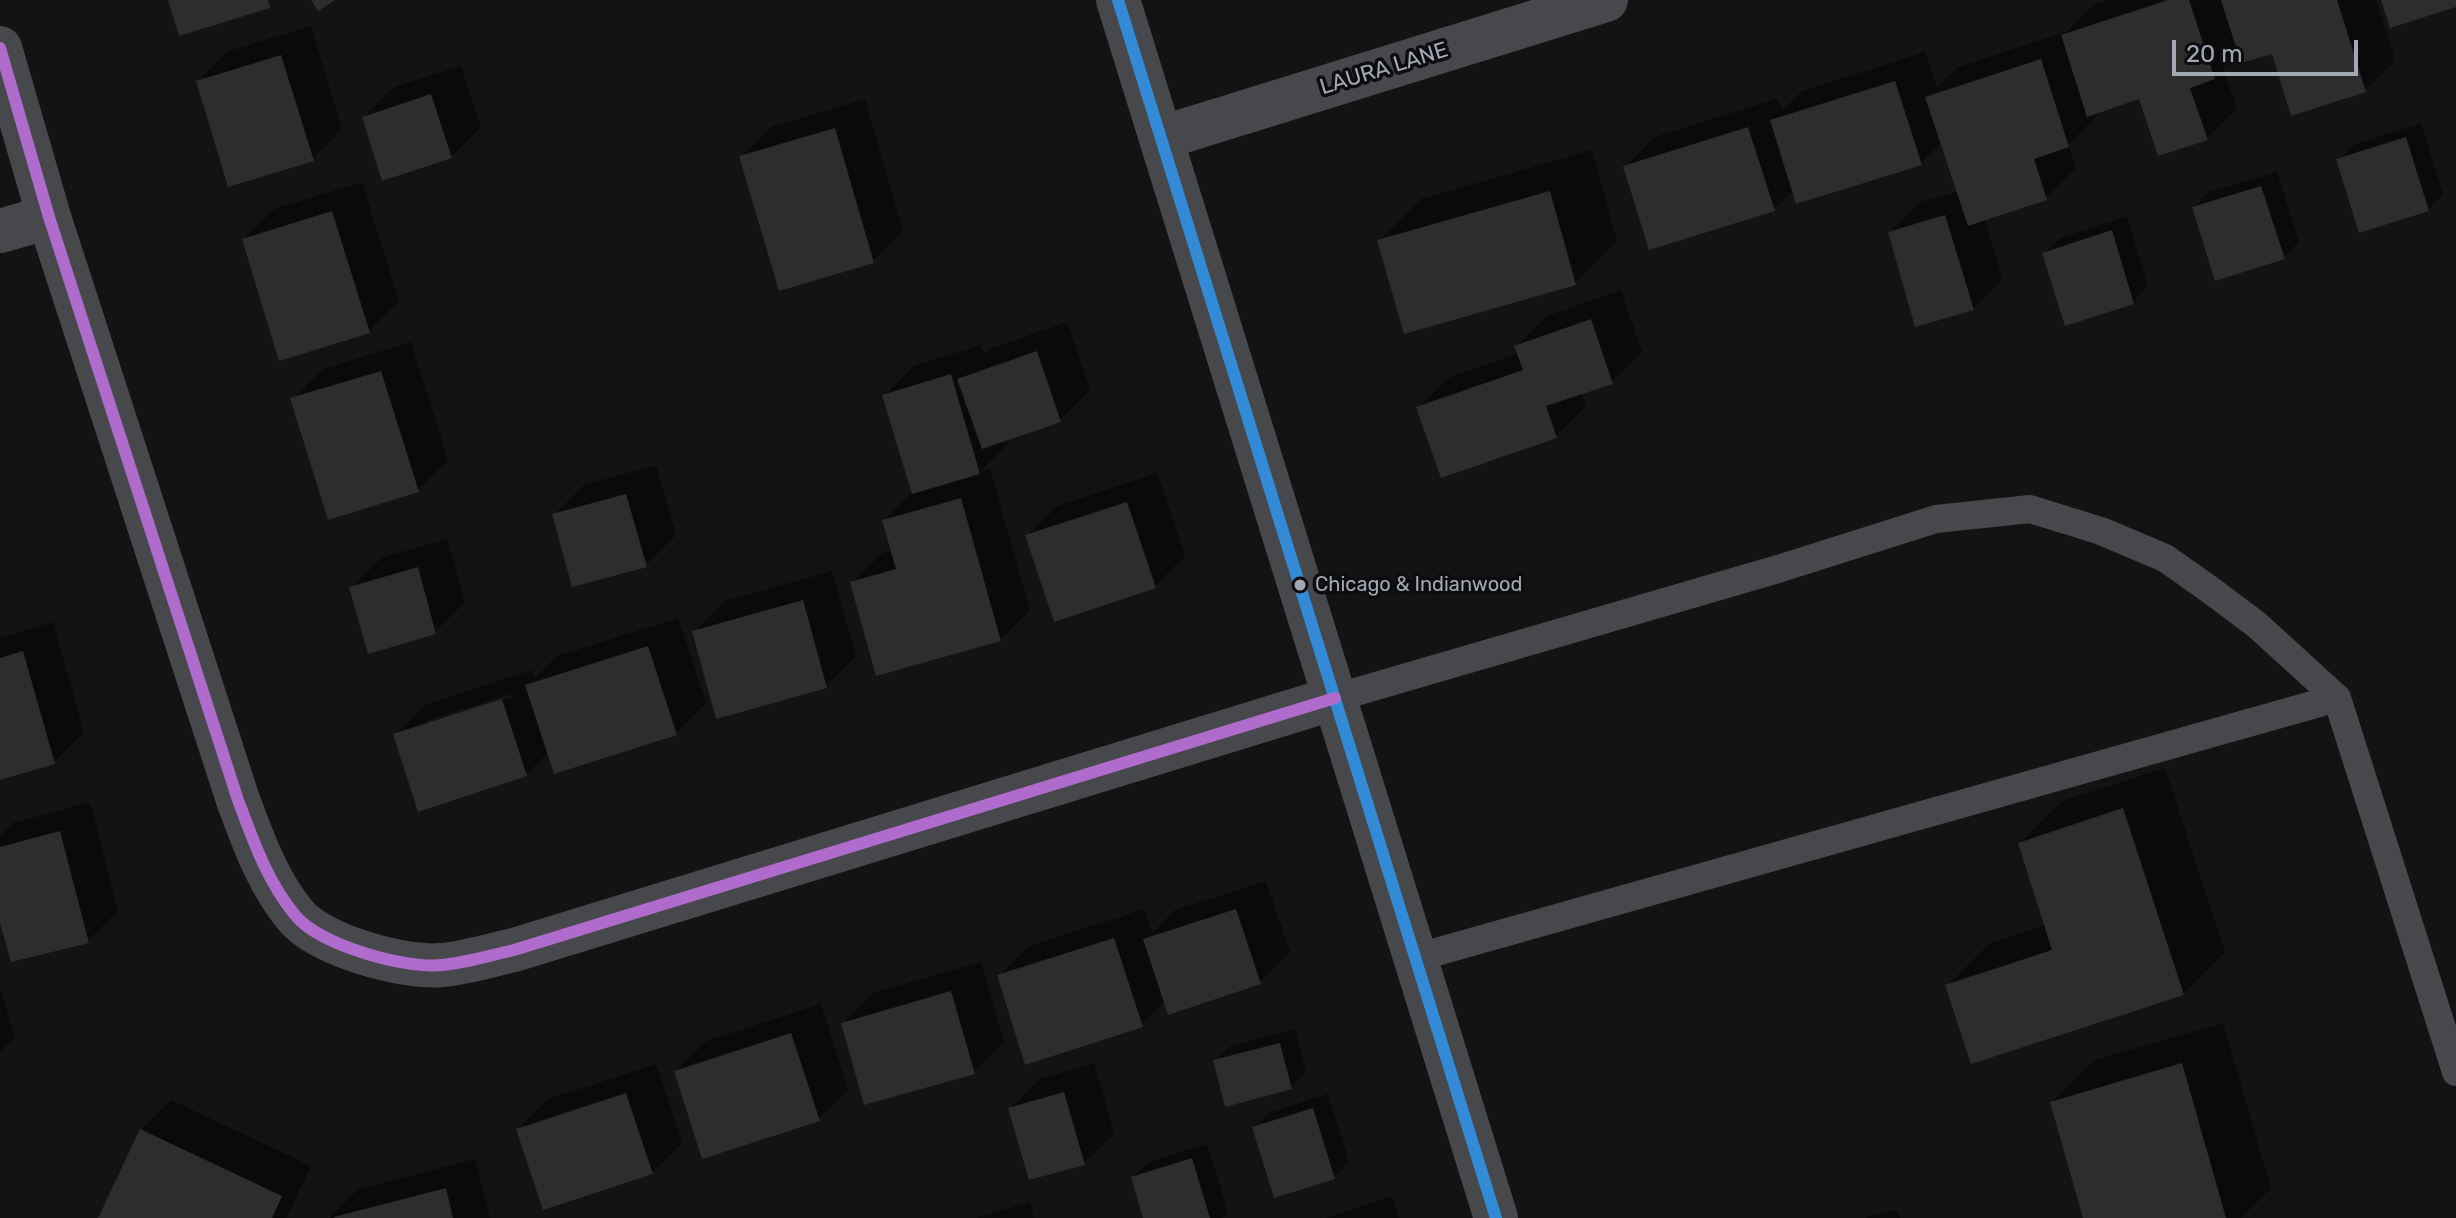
<!DOCTYPE html>
<style>
body{margin:0}
#map{position:relative;width:2456px;height:1218px;overflow:hidden;background:#131313;font-family:Rubik,sans-serif}
canvas{display:block}
.scale{position:absolute;left:2172px;top:40px;width:186px;height:36px;box-sizing:border-box;border:4px solid #a3a9b4;border-top:0;padding-left:10px;font-size:24px;line-height:28px;white-space:nowrap;color:#a3a9b4;-webkit-text-stroke:6px #0d0d0f;paint-order:stroke}
</style>
<div id="map">
<canvas width="2456" height="1218"></canvas>
<div class="scale">20 m</div>
</div>
<script>
const ctx = document.querySelector('canvas').getContext('2d');
ctx.lineJoin = 'round';
function paint(path, color) { ctx.fillStyle = color; ctx.fill(path, 'evenodd'); }
function strokePath(path, color, width, dash) { ctx.strokeStyle = color; ctx.lineWidth = width; ctx.lineCap = dash ? 'butt' : 'round'; ctx.setLineDash(dash || []); ctx.stroke(path); }
function write(font, color, halo, rows, align = 'center') {
  ctx.font = font + ' Rubik,sans-serif'; ctx.lineWidth = 7; ctx.setLineDash([]); ctx.textBaseline = 'middle'; ctx.strokeStyle = halo; ctx.fillStyle = color; for (const [text, x, y, turn = 0] of rows) {
    ctx.save(); ctx.translate(x, y); ctx.rotate((+turn || 0) * Math.PI / 180); ctx.textAlign = isNaN(turn) ? turn : align; if (halo) ctx.strokeText(text, 0, 0); ctx.fillText(text, 0, 0); ctx.restore();
  }
}
paint(new Path2D(`
 M2109,0H2376L2395,60L2365,90L2273,51L2240,52L2223,69L2237,108L2207,138L2140,97L2097,111L2098,115L2068,145L2076,168L2046,198L1985,219L2002,279L1973,309L1890,232L1920,202L1959,191L1942,142L1921,163L1794,189L1774,209L1625,167L1655,137L1778,98L1782,111L1802,91L1925,52L1937,88L1958,67L2066,32L2093,5Z
 M311,26L342,129L312,159L198,81L228,51Z
 M461,66L481,127L451,157L364,117L394,87Z
 M865,99L903,231L873,261L741,157L771,127Z
 M2421,123L2443,194L2428,210L2339,160L2354,145Z
 M1592,150L1617,241L1575,283L1379,241L1421,199Z
 M2277,172L2299,242L2284,257L2194,207L2209,192Z
 M362,182L399,301L369,331L244,239L274,209Z
 M2127,216L2148,286L2133,302L2044,253L2060,238Z
 M1621,290L1642,352L1612,382L1581,392L1586,406L1556,436L1418,408L1448,378L1519,353L1517,346L1547,316Z
 M1067,322L1090,390L1060,420L1008,438L1009,443L980,472L990,469L1030,610L1000,640L852,583L882,553L893,550L884,520L913,491L884,396L914,366L980,345L983,355L989,349Z
 M411,342L448,460L418,490L293,399L323,369Z
 M656,465L676,535L646,565L554,515L584,485Z
 M1157,473L1185,556L1155,586L1027,536L1057,506Z
 M447,539L465,602L435,632L351,588L381,558Z
 M832,571L856,656L826,686L695,631L725,601Z
 M678,618L706,703L676,733L549,752L526,775L395,735L425,705L532,670L534,679L557,656ZM511,694L512,697L428,725V720Z
 M53,622L84,732L54,762L0,778V638Z
 M2165,768L2225,952L2183,994L1947,986L1989,944L2046,925L2020,843L2062,801Z
 M90,802L118,911L88,941L0,915V836L13,823Z
 M1266,881L1290,952L1260,982L1165,1001L1142,1025L999,976L1029,946L1144,909L1152,933L1175,910Z
 M981,962L1004,1042L974,1072L843,1023L873,993Z
 M0,987L15,1037L0,1052Z
 M821,1004L848,1090L818,1120L676,1071L706,1041Z
 M2223,1023L2271,1188L2241,1218H2085L2052,1102L2094,1060Z
 M1295,1029L1306,1072L1291,1088L1215,1061L1231,1046Z
 M1094,1063L1114,1133L1084,1163L1010,1109L1040,1079Z
 M656,1064L682,1143L652,1173L518,1129L548,1099Z
 M1328,1094L1349,1162L1334,1177L1254,1127L1270,1112Z
 M171,1100L311,1166L286,1218H100L141,1130Z
 M1207,1144L1228,1212L1222,1218H1146L1133,1177L1148,1162Z
 M475,1159L490,1218H329L357,1190Z
 M1392,1196L1399,1218H1325Z
 M1030,1202L1034,1218H977L978,1217Z
 M1897,1209L1900,1218H1863Z`), '#0007');
paint(new Path2D(`
 M168,0H268L270,8L179,36Z
 M311,0H335L318,11Z
 M2168,0H2189L2215,79L2190,88L2208,140L2158,156L2139,99L2087,117L2061,35Z
 M2221,0H2337L2366,92L2291,116L2272,54L2241,63Z
 M2381,0H2456V7L2390,28Z
 M281,55L314,161L228,187L196,81Z
 M2041,59L2069,147L2034,159L2047,200L1968,226L1925,97Z
 M1895,81L1922,165L1796,204L1770,120Z
 M431,94L452,158L382,181L362,117Z
 M1748,127L1775,211L1649,250L1623,166Z
 M835,128L874,263L779,291L739,156Z
 M2406,137L2429,211L2359,233L2336,159Z
 M2261,186L2285,259L2215,281L2192,207Z
 M1550,191L1576,285L1404,334L1377,240Z
 M332,211L370,333L279,361L242,239Z
 M1945,215L1974,310L1915,327L1888,232Z
 M2112,230L2134,304L2065,326L2042,253Z
 M1591,319L1613,384L1546,406L1557,438L1441,478L1416,407L1523,370L1514,346Z
 M1037,351L1061,422L982,449L957,379Z
 M381,371L419,492L328,520L290,398Z
 M951,374L980,474L912,494L882,395Z
 M626,494L647,567L572,587L552,514Z
 M961,498L1001,641L876,676L850,582L896,569L882,520Z
 M1127,502L1156,588L1054,622L1025,535Z
 M418,567L436,634L368,654L349,587Z
 M803,600L827,688L716,719L692,631Z
 M648,646L677,735L554,774L525,685Z
 M23,651L55,764L0,780V658Z
 M502,699L527,776L418,812L393,734Z
 M2123,808L2184,995L1971,1064L1945,985L2052,950L2018,843Z
 M60,831L89,943L11,962L0,923V847Z
 M1236,909L1261,984L1168,1015L1143,939Z
 M1114,938L1143,1027L1025,1065L997,975Z
 M951,991L975,1074L864,1105L841,1023Z
 M791,1033L820,1121L702,1159L674,1071Z
 M1280,1043L1292,1089L1225,1107L1213,1060Z
 M2182,1063L2226,1218H2083L2050,1102Z
 M1064,1092L1085,1165L1029,1180L1008,1108Z
 M626,1093L653,1174L543,1210L516,1129Z
 M1313,1108L1335,1179L1274,1198L1252,1127Z
 M140,1129L282,1196L272,1218H98Z
 M1192,1158L1210,1218H1143L1131,1177Z
 M446,1188L453,1218H334V1217Z`), '#2d2d2e');
strokePath(new Path2D(`
 M1335,698L1778,569L1936,519L2030,509L2101,531L2165,558L2209,589L2257,625L2337,698L2456,1072
 M1415,958L2337,698`), '#47484c', 28);
strokePath(new Path2D(`
 M0,48L49,217L238,800C253,840 267,881 295,915C319,945 404,969 442,965C466,963 491,955 514,950L1335,698
 M1161,138L1606,0
 M0,231L49,217`), '#47484c', 44);
strokePath(new Path2D(`
 M1118,0L1496,1218`), '#47484c', 44);
strokePath(new Path2D(`
 M1118,0L1496,1218`), '#338bd7', 12);
strokePath(new Path2D(`
 M0,48L49,217L238,800C253,840 267,881 295,915C319,945 404,969 442,965C466,963 491,955 514,950L1335,698`), '#b06ccc', 12);
for (const [x, y, r, color] of [
 [1300,585,7,"#a3a9b4"]
]) { const dot = new Path2D(); dot.arc(x, y, r, 0, 2 * Math.PI); ctx.fillStyle = color; ctx.fill(dot); strokePath(dot, '#0d0d0f', 3); }
write('20px', '#a3a9b4', '#0d0d0f', [
 ["Chicago & Indianwood",1315,585]
], 'left');
write('22px', '#a3a9b4', '#0d0d0f', [
 ["LAURA LANE",1384,69,-17]
]);
</script>
